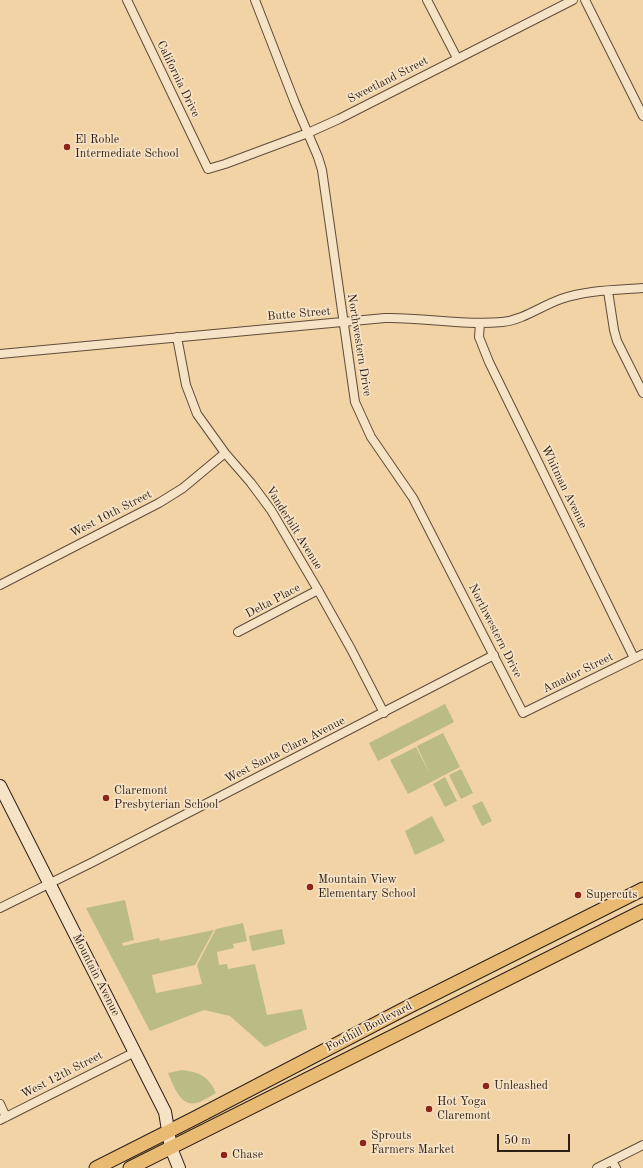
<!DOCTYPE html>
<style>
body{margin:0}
#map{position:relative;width:643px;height:1168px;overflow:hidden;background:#f1d3a5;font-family:"Old Standard TT",serif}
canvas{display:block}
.scale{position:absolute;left:497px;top:1134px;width:73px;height:18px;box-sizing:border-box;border:2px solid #2e1f17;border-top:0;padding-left:5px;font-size:12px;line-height:14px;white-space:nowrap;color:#2e1f17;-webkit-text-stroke:3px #f6e2c4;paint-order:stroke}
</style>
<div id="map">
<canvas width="643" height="1168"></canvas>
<div class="scale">50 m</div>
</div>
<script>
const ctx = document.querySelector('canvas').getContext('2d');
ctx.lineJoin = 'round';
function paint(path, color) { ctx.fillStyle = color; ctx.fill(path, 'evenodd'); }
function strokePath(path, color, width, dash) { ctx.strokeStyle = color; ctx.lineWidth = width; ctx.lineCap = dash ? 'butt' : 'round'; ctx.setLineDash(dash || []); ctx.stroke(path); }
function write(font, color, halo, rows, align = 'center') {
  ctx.font = font + ' "Old Standard TT",serif'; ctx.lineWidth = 3.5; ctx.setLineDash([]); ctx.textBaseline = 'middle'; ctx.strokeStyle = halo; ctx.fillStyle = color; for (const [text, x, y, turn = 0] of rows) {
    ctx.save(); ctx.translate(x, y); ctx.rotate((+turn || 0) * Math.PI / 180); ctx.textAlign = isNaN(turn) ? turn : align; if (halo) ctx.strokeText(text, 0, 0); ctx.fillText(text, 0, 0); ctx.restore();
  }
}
paint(new Path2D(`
 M445,704L454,722L378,761L369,743Z
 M443,733L460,767L408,794L390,760L416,747L430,774L417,746Z
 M461,769L473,793L461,799L449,775Z
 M445,777L457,801L445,807L433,784Z
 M482,801L492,821L482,826L472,806Z
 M432,816L445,841L415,855L405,831Z
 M125,900L134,940L122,943L123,946L159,938L160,941L214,930L195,965L152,975L156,993L202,984L197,965L216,929L243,923L247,941L233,944L234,948L217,952L219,965L227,964L228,969L255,964L267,1015L302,1009L307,1029L265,1047L230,1016L204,1010L150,1031L86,908Z
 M282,929L285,944L252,951L249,936Z
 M182,1070C200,1072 209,1077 216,1093C210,1096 202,1102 196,1103C180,1107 173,1084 168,1073Z`), '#bbbc85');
const street = new Path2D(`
 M127,0L208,169L225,164L308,133L339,119L573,0
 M255,0L295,103L318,157L322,170L355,402L371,437L413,498L523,713L643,654
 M427,0L457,58
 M585,0L643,116
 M608,291L614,330L617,341L643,393
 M480,323L479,337L489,362L634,658
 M177,337L186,385L197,414L225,453L251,483L271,510L318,590L351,649L384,713
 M0,354L385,318C424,317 463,326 502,322C523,320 541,306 561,299C587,290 616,290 643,288
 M0,585L159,503L183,488L225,453
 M238,632L318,590
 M0,908L93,862L494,655
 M0,1104L6,1117
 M0,1120L135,1052
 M612,1161L616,1168
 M597,1168L643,1145`);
const secondary = new Path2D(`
 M0,786L165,1112L171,1148L179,1168`);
const primary = new Path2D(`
 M96,1168L195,1118L410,1006L643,889
 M130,1168L643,911`);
strokePath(street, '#5f4c3a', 10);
strokePath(secondary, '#2e1f17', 14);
strokePath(primary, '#2e1f17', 15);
strokePath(street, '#f6e2c4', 8);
strokePath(secondary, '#f6e2c4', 12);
strokePath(primary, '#e8ba72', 13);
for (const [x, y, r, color] of [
 [67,147,4,"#8f2418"],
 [106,798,4,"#8f2418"],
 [310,887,4,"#8f2418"],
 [578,895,4,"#8f2418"],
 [486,1086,4,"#8f2418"],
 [429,1109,4,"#8f2418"],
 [363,1143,4,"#8f2418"],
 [224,1155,4,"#8f2418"]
]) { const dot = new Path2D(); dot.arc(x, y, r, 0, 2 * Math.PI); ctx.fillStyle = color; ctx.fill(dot); strokePath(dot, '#f6e2c4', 1.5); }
write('12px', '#2e1f17', '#f6e2c4', [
 ["California Drive",178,79,64],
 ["Sweetland Street",388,80,-27],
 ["Butte Street",299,314,-5],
 ["Northwestern Drive",359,345,81],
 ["Whitman Avenue",564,487,64],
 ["West 10th Street",111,514,-27],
 ["Vanderbilt Avenue",294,528,58],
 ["Delta Place",273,601,-28],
 ["Northwestern Drive",495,631,63],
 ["Amador Street",578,673,-26],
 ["West Santa Clara Avenue",285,750,-27],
 ["Mountain Avenue",96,975,63],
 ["Foothill Boulevard",369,1027,-27],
 ["West 12th Street",62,1075,-27]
]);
write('12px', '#2e1f17', '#f6e2c4', [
 ["El Roble",75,140],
 ["Intermediate School",75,154],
 ["Claremont",114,791],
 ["Presbyterian School",114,805],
 ["Mountain View",318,880],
 ["Elementary School",318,894],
 ["Supercuts",586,895],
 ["Unleashed",494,1086],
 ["Hot Yoga",437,1102],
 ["Claremont",437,1116],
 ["Sprouts",371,1136],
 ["Farmers Market",371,1150],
 ["Chase",232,1155]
], 'left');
</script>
